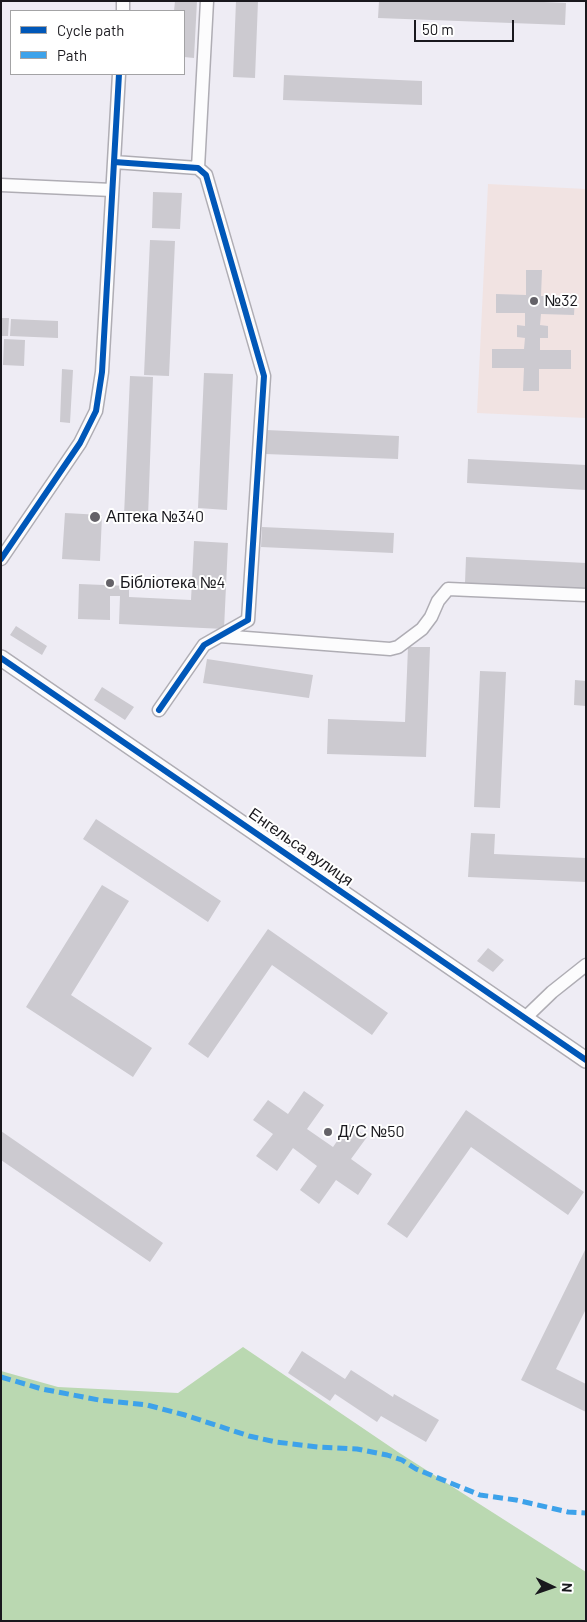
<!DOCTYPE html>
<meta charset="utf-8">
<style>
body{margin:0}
#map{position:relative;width:587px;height:1622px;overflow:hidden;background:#eeecf4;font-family:Barlow,sans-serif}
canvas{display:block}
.frame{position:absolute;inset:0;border:2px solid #19181d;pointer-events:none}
.legend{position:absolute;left:10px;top:10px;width:175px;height:65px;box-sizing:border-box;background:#fff;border:1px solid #a3a3a5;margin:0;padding:6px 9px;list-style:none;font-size:15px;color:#19181d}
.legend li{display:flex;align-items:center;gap:10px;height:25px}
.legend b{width:25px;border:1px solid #a3a3a5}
.north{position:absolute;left:527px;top:1562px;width:50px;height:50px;-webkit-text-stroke:4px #fff;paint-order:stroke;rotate:93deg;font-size:14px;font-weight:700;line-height:20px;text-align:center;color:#19181d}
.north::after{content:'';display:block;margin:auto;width:18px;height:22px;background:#19181d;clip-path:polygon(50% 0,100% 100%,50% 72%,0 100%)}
.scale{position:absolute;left:414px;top:20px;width:100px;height:22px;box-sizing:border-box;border:2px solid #19181d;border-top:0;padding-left:6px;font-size:15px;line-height:18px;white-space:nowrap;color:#19181d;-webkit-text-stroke:4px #fff;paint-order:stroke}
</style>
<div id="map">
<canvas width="587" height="1622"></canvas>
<div class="frame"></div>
<ul class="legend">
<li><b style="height:6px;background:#0057b8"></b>Cycle path</li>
<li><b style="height:6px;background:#3da2ea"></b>Path</li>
</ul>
<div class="north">N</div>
<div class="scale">50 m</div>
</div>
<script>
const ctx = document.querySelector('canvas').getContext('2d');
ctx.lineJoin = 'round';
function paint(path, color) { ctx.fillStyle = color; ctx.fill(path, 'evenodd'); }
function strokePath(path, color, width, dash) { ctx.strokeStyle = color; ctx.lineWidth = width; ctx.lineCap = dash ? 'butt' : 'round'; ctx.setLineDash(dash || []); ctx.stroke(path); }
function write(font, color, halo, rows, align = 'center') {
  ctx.font = font + ' Barlow,sans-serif'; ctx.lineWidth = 4; ctx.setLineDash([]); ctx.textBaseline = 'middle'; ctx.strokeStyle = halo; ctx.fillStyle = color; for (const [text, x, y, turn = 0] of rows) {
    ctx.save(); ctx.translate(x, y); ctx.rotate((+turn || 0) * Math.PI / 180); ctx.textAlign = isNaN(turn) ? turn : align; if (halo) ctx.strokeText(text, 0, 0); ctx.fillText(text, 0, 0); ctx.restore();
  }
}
paint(new Path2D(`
 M488,184L586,189V418L477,413Z`), '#f1e3e2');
paint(new Path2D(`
 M243,1347L398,1452L586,1572V1621H1V1371L58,1387L178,1393Z`), '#bad8b1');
paint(new Path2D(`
 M175,1H197L194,58L184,57V11H174Z
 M236,1H258L255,78L233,77Z
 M379,1H522L566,3L565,25L378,18Z
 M284,75L422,81V105L283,100Z
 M153,192L182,193L180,229L152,228Z
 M150,240L175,241L169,376L144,375Z
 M526,270H542L541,296H575L574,315L541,314L540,325L548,326V338H540V350H571V369H539V391H523L524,368H492V349H524L525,338L517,337V325L525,326V313H496V294L526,295Z
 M1,318H9L8,336H1Z
 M11,319L58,321V338L10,336Z
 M4,339L25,340L24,366L3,365Z
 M62,369L73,370L70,423L60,422Z
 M204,373L233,374L227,510L198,508Z
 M130,376L153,377L148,517L124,516Z
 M266,430L399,436L398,459L265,454Z
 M468,459L586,465V490L467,483Z
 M65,513L102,515L100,561L62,559Z
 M262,527L394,533L393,553L261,547Z
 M194,541L228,543L224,629L119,624L120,596H110V620L78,619L79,584L129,586V597L191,600Z
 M466,557L586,563V590L465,583Z
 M16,626L47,646L42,655L10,635Z
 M408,647H430L426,757L327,754L328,719L405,722Z
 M207,659L313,675L309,698L203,683Z
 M480,671L506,672L500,808L474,807Z
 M575,680L586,681V706L574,705Z
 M102,687L134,707L125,720L94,700Z
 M96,819L221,901L208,922L83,839Z
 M471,833L495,834L494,854L586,858V882L468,877Z
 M102,885L129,901L71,995L152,1048L133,1077L26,1007Z
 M268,929L388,1013L372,1035L272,965L208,1058L188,1044Z
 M488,948L504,960L493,972L477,961Z
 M304,1091L324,1105L307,1129L333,1147L349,1124L367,1137L351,1159L372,1174L358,1195L336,1180L319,1204L300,1190L317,1166L293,1148L277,1171L256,1156L273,1134L253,1120L268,1100L288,1114Z
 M466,1110L584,1192L568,1215L471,1147L407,1238L387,1224Z
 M1,1131L163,1243L150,1262L1,1160Z
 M586,1248V1309L556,1369L586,1384V1412L521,1380Z
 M302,1351L345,1379L351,1370L393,1397L394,1394L439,1420L426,1442L381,1416L377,1422L335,1394L330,1401L288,1373Z`), '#cccad0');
const minor = new Path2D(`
 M123,11V1
 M114,162L198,168L206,175L264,376L248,620L204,645L159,710
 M198,168L207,1
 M1,185L112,190
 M1,559L80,443L96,411L102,372L119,74
 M220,636L390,649L398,647L422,629L431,617L438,601L448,589L586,595
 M525,1018L552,992L586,965`);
const tertiary = new Path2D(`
 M1,658L586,1060`);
strokePath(minor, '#afadb4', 15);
strokePath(tertiary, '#afadb4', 18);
strokePath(minor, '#fcfcfd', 12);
strokePath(tertiary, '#fcfcfd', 15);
strokePath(new Path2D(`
 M1,1377L42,1389L99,1400L147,1405L185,1415L249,1436L276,1442L318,1447L357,1449L387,1455L402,1460L416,1469L480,1495L516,1500L568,1512L586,1513`), '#3da2ea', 5, [10, 5]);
strokePath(new Path2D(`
 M114,162L198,168L206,175L264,376L248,620L204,645L159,710
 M1,559L80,443L96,411L102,372L119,74
 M1,658L586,1060`), '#0057b8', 6);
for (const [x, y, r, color] of [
 [534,301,5,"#646268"],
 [95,517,6,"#646268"],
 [110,583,5,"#646268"],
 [328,1132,5,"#646268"]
]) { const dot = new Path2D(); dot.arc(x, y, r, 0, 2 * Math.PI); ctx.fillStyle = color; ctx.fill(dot); strokePath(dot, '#fff', 2); }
write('16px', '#19181d', '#fff', [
 ["№32",544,301],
 ["Аптека №340",106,517],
 ["Бібліотека №4",120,583],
 ["Д/С №50",338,1132]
], 'left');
write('16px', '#19181d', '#fff', [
 ["Енгельса вулиця",301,847,35]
]);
</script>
